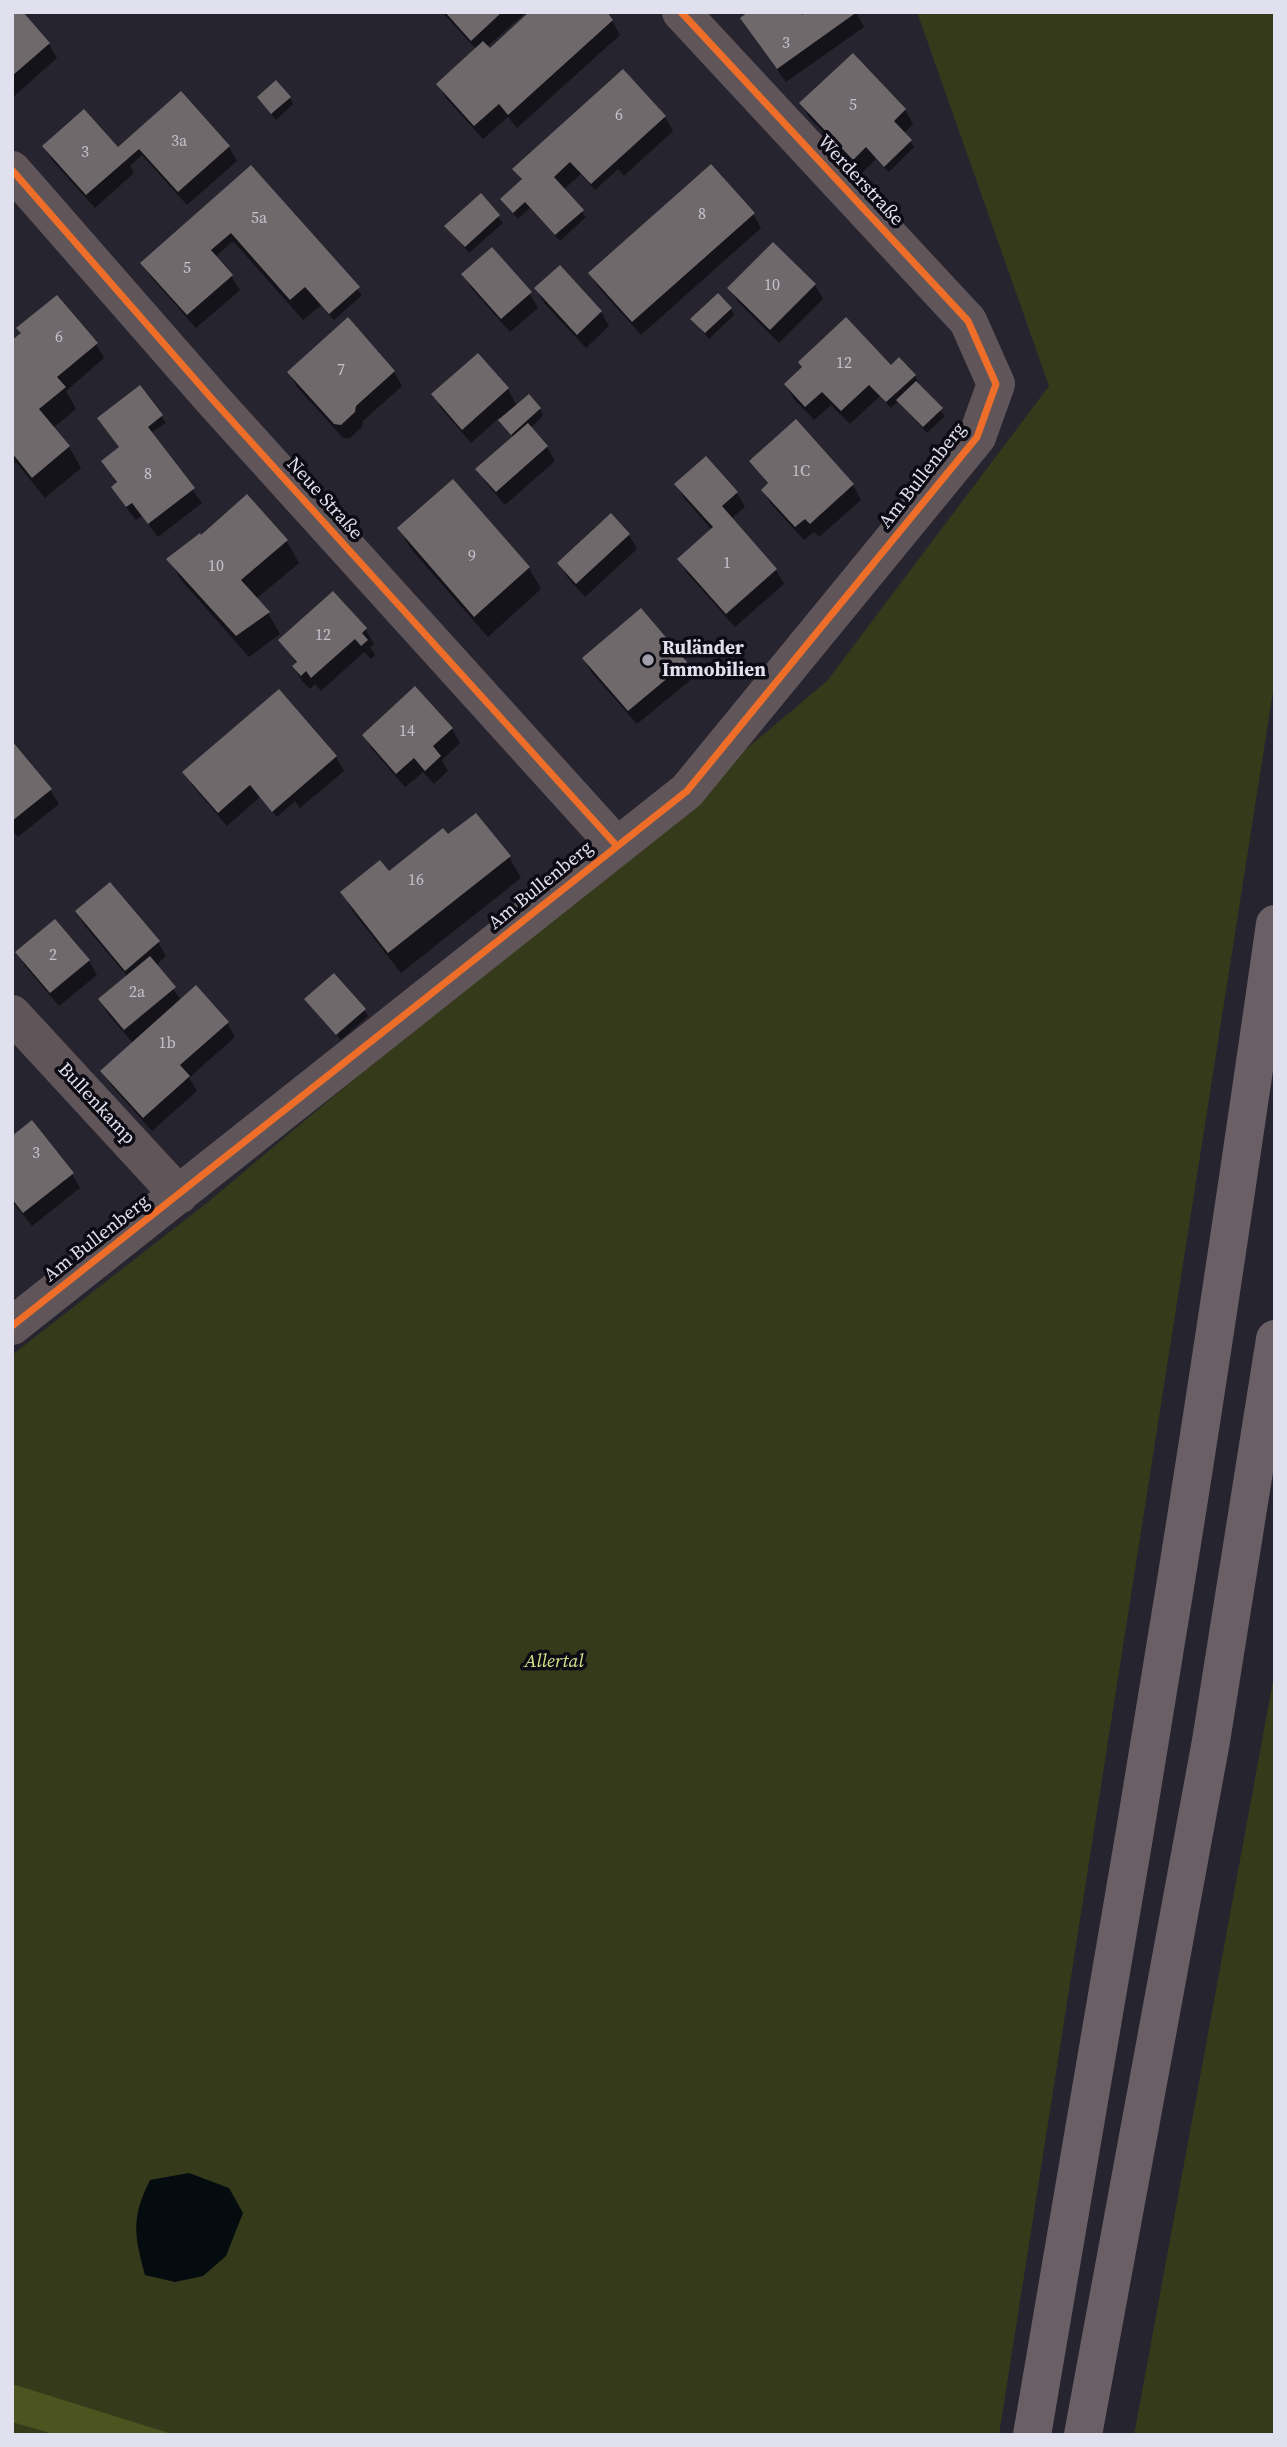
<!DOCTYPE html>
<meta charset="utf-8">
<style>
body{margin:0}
#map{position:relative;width:1287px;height:2447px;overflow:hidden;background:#26242f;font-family:"Source Serif 4",serif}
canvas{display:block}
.frame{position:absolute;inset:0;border:14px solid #e1e0ee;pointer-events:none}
</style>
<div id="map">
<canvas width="1287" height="2447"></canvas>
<div class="frame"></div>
</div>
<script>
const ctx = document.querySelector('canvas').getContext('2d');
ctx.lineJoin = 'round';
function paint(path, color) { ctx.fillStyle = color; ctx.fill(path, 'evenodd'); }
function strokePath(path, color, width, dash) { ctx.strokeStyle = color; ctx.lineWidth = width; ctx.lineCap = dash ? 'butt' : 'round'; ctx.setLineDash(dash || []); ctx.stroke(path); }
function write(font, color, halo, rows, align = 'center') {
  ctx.font = font + ' "Source Serif 4",serif'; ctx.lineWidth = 7; ctx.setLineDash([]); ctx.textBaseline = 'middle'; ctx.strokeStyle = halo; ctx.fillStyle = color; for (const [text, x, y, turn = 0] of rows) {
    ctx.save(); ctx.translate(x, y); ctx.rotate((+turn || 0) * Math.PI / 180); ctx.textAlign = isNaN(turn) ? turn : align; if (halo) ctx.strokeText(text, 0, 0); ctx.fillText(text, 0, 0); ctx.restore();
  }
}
paint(new Path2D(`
 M917,12H1275V679L999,2435H12V1355L208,1202L827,681L1049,386Z
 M1275,1670V2435H1134Z`), '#353a1b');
paint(new Path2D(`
 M12,2384L175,2435H57L12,2422Z`), '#4c541f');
paint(new Path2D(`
 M189,2173L229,2188L243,2213L226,2256L203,2276L175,2282L145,2275C134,2235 131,2218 150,2180Z`), '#050c0f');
paint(new Path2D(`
 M12,12L49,44L57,58L12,98Z
 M442,12H526L487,47L495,56L612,21L620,35L517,128L508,117L483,139L446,98L438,84L476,49Z
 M856,12L864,27L786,82L750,32L801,18Z
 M853,55L905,110L913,124L904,133L914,147L889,172L876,159L862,173L809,117L801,103Z
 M623,71L665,117L673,131L624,176L618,169L595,190L581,174L563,190L586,217L560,241L530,208L518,219L502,199L522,181L515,169Z
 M181,94L229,147L237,161L187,205L142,155L130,166L134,173L95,208L52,160L44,146L117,150Z
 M259,98H290L293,104L276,120Z
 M251,168L362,295L334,320L321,305L303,320L233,241L215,257L231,276L240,290L196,328L151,277L143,263Z
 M480,196L503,223L469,253L447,226Z
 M753,214L761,228L641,335L598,287L590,273Z
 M492,250L530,294L538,308L510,332L472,289L463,274Z
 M815,285L823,299L779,343L738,302L730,288Z
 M536,289L601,312L609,326L586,348L544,303Z
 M731,309L734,315L709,339L693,319Z
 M12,342L96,344L104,358L66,391L76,409L53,428L69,447L81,468L45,498L16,462L12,465Z
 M478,355L508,389L517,406L540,409L543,416L530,428L547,447L555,461L505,505L486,483L478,469L514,438L499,418L471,443L441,408L433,394Z
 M890,367L915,376L918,382L916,384L945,416L927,433L898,401L891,408L880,396L850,424L831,405L814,420L794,399L786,385Z
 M289,372H394L402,386L363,421L362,427L350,438H343L297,387Z
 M140,387L166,423L151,433L202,503L158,537L142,516L136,520L121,501L113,487L117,484L103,461L120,448Z
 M795,421L853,485L861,500L819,537L814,532L804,540L771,504L763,490L768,485L751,461Z
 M453,482L529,568L541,589L488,637L411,549L399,528Z
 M676,484L737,493L745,507L731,519L776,570L784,584L735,627L687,573L679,559L712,530L684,498Z
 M247,496L287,542L299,563L256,599L268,613L280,634L249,657L181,580L169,559L201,537Z
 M611,516L629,535L637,549L585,597L568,578L559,563Z
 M365,629L374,644L370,647L375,655L371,659L364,652L321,691L315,684L310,689L302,681L294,667L297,664L280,640Z
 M584,659L685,663L694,677L637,724L592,673Z
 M415,689L452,729L460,743L442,760L448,771L434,784L423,772L405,787L372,749L364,735Z
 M12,744L50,790L59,804L18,837L12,830Z
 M336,757L344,771L300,808L295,801L277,817L260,797L227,826L193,786L184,772Z
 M448,836L509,857L521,878L401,973L354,913L342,892L389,873Z
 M77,912L158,942L166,956L156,965L181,1000L227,1023L235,1037L189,1078L197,1091L152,1131L111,1085L102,1071L133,1043L108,1014L100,999L128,977L85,926Z
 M17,952L89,961L97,975L59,1006L25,966Z
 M306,1000L364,1010L368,1016L341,1040Z
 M12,1138L72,1174L80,1188L32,1226L12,1201Z`), '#0007');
paint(new Path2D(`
 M12,12H23L50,43L12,76Z
 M445,12H502L471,41Z
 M529,12H607L613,20L508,115L499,104L474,126L436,84L483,41L490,48Z
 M748,12H800L802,15L806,12H857L777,69L740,18Z
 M853,53L906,109L894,121L912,140L884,167L866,147L853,160L799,103Z
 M623,69L666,116L591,184L570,162L554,177L584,210L555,235L525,202L513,213L500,199L522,179L512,169Z
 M276,80L291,97L271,114L257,97Z
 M181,91L230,146L178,192L139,149L86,195L42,146L84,109L118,147Z
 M711,164L755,213L632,322L588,273Z
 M251,165L360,287L329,314L305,287L290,300L231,233L211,250L233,275L187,315L140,263Z
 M481,193L500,215L465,247L444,226Z
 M773,242L816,284L770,330L727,288Z
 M492,247L532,292L501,319L461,274Z
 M560,265L602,311L577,335L534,288Z
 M718,293L732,308L705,333L690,319Z
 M57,295L98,343L57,377L66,387L39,409L70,446L32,478L12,453V340L21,333L16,328Z
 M348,317L395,371L356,406L355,412L341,425L334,424L287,372Z
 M846,317L891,365L899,357L916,375L886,402L869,385L841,411L822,392L805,407L784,384L802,367L798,362Z
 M478,353L509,388L462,430L431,394Z
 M916,381L943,408L923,427L896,400Z
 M140,385L163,415L148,427L195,488L148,524L132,503L126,507L111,487L117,482L101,461L119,447L97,418Z
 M529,394L541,408L511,435L498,420Z
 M796,419L854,484L810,524L805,519L795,527L761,490L768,483L749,461Z
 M528,423L548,446L496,492L475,469Z
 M706,456L738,492L722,506L777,569L726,614L677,559L713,527L674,484Z
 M453,479L530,567L474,617L397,528Z
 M247,494L288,540L241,580L270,612L236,636L166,559L200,533L201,535Z
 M611,513L630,534L576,584L557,563Z
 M333,591L367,628L362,633L368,640L361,646L355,639L311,678L306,671L301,676L292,666L297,662L278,640Z
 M641,608L687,662L628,711L582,658Z
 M415,686L453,728L433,746L441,756L425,771L414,758L396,774L362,735Z
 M279,689L337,756L272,812L250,785L218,813L182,772Z
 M12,741L52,789L12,821Z
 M476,813L511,856L388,953L340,892L380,860L389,871L443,828L448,834Z
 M110,882L160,941L125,971L75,911Z
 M55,919L90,960L50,993L15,952Z
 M150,956L176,987L124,1030L98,999Z
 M334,973L366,1009L336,1035L304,999Z
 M196,985L229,1022L180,1065L190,1076L143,1118L100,1071Z
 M32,1120L74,1173L23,1213L12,1199V1136Z`), '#6f696b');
strokePath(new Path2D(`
 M12,170L213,400L616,845
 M12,1014L179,1195
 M12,1326L687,791L977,437L996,384L968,321L681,12`), '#60565a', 38);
strokePath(new Path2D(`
 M1032,2435C1080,2154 1129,1874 1174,1593C1210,1371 1243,1147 1275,924
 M1083,2435L1211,1741L1275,1339`), '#6a5f64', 38);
strokePath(new Path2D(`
 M12,170L213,400L616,845
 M12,1326L687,791L977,437L996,384L968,321L681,12`), '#ee6e29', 7);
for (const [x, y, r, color] of [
 [648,660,7,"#a09eab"]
]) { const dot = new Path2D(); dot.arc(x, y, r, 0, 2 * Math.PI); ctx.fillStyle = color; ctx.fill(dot); strokePath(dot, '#0c0a13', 2.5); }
write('16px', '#c4c2cd', null, [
 ["3",786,44],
 ["5",853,106],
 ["6",619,116],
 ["3a",179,142],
 ["3",85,153],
 ["8",702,215],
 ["5a",259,219],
 ["5",187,269],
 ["10",772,286],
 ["6",59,338],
 ["12",844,364],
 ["7",341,371],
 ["1C",801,472],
 ["8",148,475],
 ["9",472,557],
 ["1",727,564],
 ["10",216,567],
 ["12",323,636],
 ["14",407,732],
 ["16",416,881],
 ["2",53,956],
 ["2a",137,993],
 ["1b",167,1044],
 ["3",36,1154]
]);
write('19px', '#e1e0ee', '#0c0a13', [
 ["Werderstraße",860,181,47],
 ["Am Bullenberg",923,476,-52],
 ["Neue Straße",324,499,48],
 ["Am Bullenberg",541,886,-39],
 ["Bullenkamp",96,1104,47],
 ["Am Bullenberg",97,1239,-38]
]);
write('bold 19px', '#e1e0ee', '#0c0a13', [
 ["Ruländer",662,649],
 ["Immobilien",662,671]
], 'left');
write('italic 19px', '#d2e187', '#0c0a13', [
 ["Allertal",554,1662]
]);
</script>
